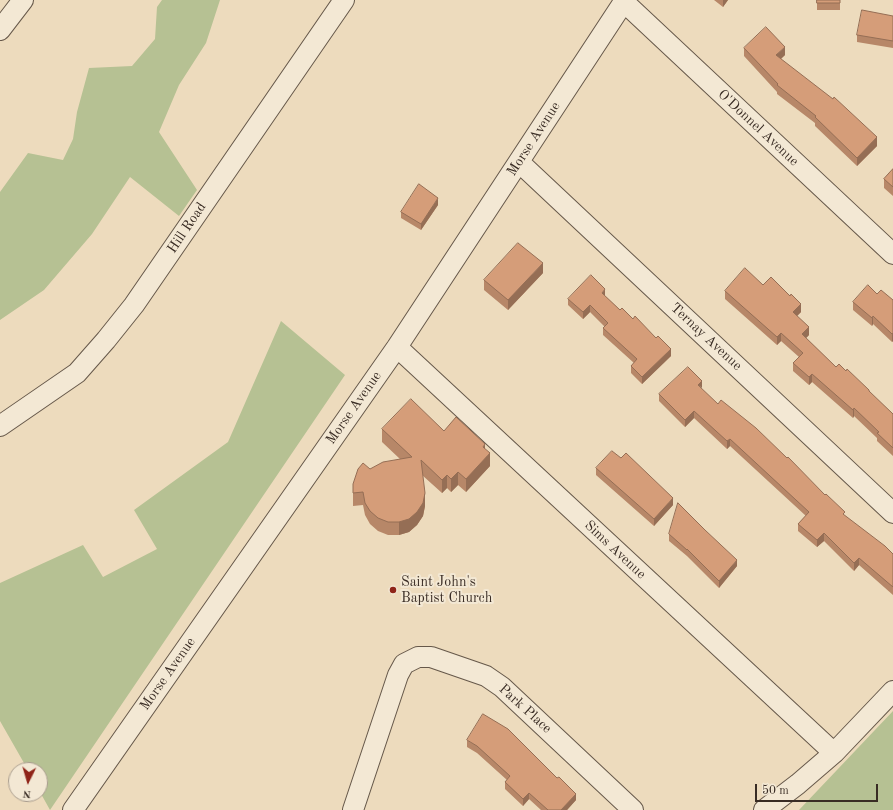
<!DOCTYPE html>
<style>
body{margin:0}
#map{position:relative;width:893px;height:810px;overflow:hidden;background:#eddbbd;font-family:"Old Standard TT",serif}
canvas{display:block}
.north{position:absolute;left:8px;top:762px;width:40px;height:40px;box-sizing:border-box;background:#f3e8d4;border:1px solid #a99d8e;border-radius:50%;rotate:185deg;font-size:11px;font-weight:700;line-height:16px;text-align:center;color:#392c24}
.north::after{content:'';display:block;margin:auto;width:14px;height:18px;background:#8f2418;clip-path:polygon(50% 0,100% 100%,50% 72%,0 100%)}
.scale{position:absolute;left:755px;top:784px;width:123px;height:18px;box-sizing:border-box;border:2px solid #392c24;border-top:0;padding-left:5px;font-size:12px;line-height:14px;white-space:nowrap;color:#392c24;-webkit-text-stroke:3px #f3e8d4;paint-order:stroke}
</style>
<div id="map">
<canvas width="893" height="810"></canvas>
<div class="north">N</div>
<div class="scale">50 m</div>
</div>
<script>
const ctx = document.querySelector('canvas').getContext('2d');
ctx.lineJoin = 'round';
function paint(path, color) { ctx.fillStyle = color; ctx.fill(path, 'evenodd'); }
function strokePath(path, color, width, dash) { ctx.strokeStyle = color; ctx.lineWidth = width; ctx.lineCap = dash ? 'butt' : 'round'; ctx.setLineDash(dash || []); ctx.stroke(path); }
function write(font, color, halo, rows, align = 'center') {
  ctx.font = font + ' "Old Standard TT",serif'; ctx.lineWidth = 4; ctx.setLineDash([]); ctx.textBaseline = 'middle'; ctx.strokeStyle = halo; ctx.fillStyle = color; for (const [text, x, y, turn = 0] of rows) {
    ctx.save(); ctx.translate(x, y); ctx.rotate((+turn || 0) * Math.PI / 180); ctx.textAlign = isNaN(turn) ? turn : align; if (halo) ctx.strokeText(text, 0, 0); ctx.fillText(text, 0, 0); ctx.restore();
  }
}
paint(new Path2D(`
 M162,0H220L206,43L179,85L159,132L197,190L179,216L130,177L92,234L44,290L0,320V192L28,153L63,160L73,139L77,112L89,68L132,66L155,39L157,7Z
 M281,321L345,375L50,810L40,792V770H28L0,721V583L83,545L103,577L157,549L134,510L228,442Z
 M893,711V810H799Z`), '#b6c193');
const minor = new Path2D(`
 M624,2L893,254
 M0,30L23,0
 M519,162L893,513
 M397,347L834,753
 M0,426L77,373L106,340L134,305L344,0
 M73,810L397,347L625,0
 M353,810L398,675L404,664L418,657H431L486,676L502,687L633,810
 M764,810L798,784L834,753L893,691`);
strokePath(minor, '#66584a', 22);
strokePath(minor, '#f3e8d4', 20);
paint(new Path2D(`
 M714,0H728L723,7Z
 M817,0H840V10H817Z
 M893,16V48L857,42V35Z
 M744,48L785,55L781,59L877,146L857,166L815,126V123L777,94V92L744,56Z
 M893,169V196L884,188V179Z
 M438,205L421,230L401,218V212Z
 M543,273L508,310L484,290V280Z
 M763,285L790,296L801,312L797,316L809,335L806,338L836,367L869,392L893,414V456L877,441V438L854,416L853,418L812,382L809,385L793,371V363L799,357L781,341L777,345L725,299V291Z
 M877,294L893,300V341L892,342L873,324L872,326L853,310V302Z
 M605,296L620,310L633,319L671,356L642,384L631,373V366L634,363L603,335V328L605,327L590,312L583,319L568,305V299Z
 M659,394L718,404L845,516L893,554V595L859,565L854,571L824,541L817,547L798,531V524L806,516L730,446L727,449L694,418L685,427L659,401Z
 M382,429L444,431L485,449L490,466L466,492L458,485L451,492L447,488L442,493L422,475L425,506L423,516L417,525L409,532L399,535H388L378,531L370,524L365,515L363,505L353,506V484L370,469L400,459L382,442Z
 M596,468L673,505L654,526L596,475Z
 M669,534L737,566L719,588L687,556L669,541Z
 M467,740L576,800L567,810H541L529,799L523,806L505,789V782L507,780L477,753L467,747Z`), '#b78768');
paint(new Path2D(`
 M723,0H728L723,7Z
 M785,47V55L776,63V55Z
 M877,137V146L857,166V158Z
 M438,198V205L421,230V224Z
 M543,263V273L508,310V300Z
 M605,289V296L602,293Z
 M801,304V312L793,320V312Z
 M590,305V312L583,319V312Z
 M873,316V324L872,326V318Z
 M809,327V335L802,342V334Z
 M781,333V341L777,345V337Z
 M893,333V341L892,342V334Z
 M671,349V356L642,384V377Z
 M812,374V382L809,385V377Z
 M702,381V388L698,385Z
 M854,408V416L853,418V410Z
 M694,411V418L685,427V420Z
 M730,439V446L727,449V441Z
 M485,444V457L483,447Z
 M490,453V466L466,492V479Z
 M458,472V485L451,492V479Z
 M447,475V488L442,493V480Z
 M425,493V506L423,516L417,525L409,532L399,535V522Z
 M673,498V505L654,526V519Z
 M824,533V541L817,547V540Z
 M859,558V565L854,571V563Z
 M737,560V566L719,588V581Z
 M529,793V799L523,806V799Z
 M576,794V800L567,810H561Z`), '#956e55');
const building = new Path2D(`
 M817,0H840V3H817Z
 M862,10L893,16V41L857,35Z
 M766,27L785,47L776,55L833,99L834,97L877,137L857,158L815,117L816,116L777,85L778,84L744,48Z
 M893,169V187L884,179Z
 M419,184L438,198L421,224L401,212Z
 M518,243L543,263L508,300L484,280Z
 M745,268L763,285L771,277L790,296L791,294L801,304L793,312L809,327L802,334L836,367L839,364L846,371L847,369L869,390V391L893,414V448L877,433L879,432L854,408L853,410L812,374L809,377L793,363L803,353L781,333L777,337L725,291Z
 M591,275L605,289L602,293L620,310L622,308L633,319L635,316L656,338L658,336L671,349L642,377L631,366L637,359L603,328L608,323L590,305L583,312L568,299Z
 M868,285L877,294L881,290L893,300V333L892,334L873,316L872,318L853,302Z
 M688,367L702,381L698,385L718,404L721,400L756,428L787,458L788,457L825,495L826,494L845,512L843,514L885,546L893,554V587L859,558L854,563L824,533L817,540L798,524L809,512L730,439L727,441L694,411L685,420L659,394Z
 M411,399L444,431L456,417L485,444L483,447L490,453L466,479L458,472L451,479L447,475L442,480L421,460L425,493L423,503L417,512L409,519L399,522H388L378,518L370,511L365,503L363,492L353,493V484L358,469L363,463L370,469L383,462L412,457L382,429Z
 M612,451L621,458L626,453L673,498L654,519L596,468Z
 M678,503L705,530L737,560L719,581L687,549V550L669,534Z
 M483,714L508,729L557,778L559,777L576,794L561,810H548L529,793L523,799L505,782L510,776L477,746L467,740Z`);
paint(building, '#d59d79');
strokePath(building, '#956e55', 1);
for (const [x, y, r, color] of [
 [393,590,4,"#8f2418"]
]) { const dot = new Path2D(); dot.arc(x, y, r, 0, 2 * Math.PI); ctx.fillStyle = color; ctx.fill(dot); strokePath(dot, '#f3e8d4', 1.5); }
write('14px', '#392c24', '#f3e8d4', [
 ["O'Donnel Avenue",758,128,43],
 ["Morse Avenue",534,139,-57],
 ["Hill Road",187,228,-56],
 ["Ternay Avenue",706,337,43],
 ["Morse Avenue",354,408,-55],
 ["Sims Avenue",615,550,43],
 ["Morse Avenue",168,674,-55],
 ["Park Place",525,709,42]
]);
write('14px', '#392c24', '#f3e8d4', [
 ["Saint John's",401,582],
 ["Baptist Church",401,598]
], 'left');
</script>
